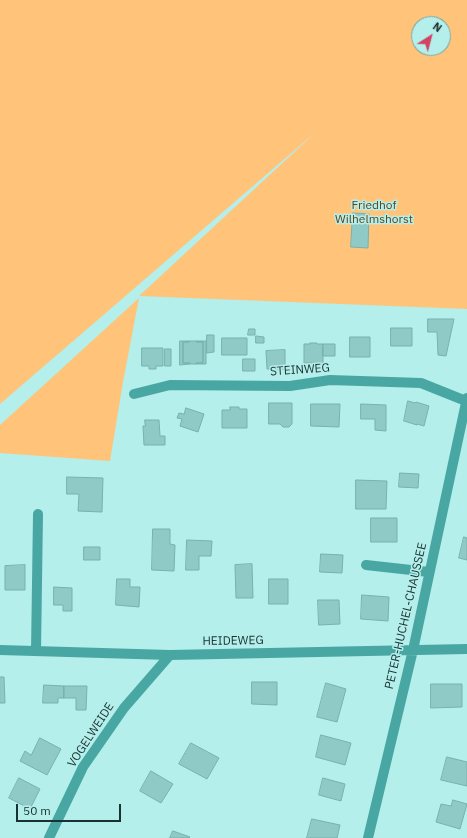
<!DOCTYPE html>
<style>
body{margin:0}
#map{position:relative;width:467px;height:838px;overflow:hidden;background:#b4efeb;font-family:"IBM Plex Sans",sans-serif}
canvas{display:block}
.north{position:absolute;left:411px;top:16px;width:40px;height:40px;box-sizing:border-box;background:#b4efeb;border:1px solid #76a3a0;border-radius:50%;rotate:36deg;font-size:11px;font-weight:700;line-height:16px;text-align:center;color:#193130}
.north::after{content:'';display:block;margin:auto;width:14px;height:18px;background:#d34364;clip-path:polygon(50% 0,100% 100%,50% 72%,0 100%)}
.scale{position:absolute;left:16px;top:804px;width:105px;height:18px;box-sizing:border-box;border:2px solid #193130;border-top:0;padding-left:5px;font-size:12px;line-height:14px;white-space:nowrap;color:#193130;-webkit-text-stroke:3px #b4efeb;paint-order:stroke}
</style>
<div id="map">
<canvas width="467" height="838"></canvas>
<div class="north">N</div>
<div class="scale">50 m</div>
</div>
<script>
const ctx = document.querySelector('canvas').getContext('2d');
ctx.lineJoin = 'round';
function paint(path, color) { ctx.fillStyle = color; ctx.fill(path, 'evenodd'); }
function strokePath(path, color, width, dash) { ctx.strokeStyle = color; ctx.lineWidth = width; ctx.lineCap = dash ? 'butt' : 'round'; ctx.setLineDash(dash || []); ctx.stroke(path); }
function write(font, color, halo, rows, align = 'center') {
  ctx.font = font + ' "IBM Plex Sans",sans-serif'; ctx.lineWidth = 3; ctx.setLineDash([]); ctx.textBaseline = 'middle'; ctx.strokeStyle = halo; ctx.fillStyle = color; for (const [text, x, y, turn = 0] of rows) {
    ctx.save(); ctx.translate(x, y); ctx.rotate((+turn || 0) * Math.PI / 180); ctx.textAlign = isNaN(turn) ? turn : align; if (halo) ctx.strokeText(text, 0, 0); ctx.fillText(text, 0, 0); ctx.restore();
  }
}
paint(new Path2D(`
 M0,0H467V309L139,296L317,131L0,404ZM419,24H443V48H419Z
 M139,298L123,382L110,461L0,453V425Z`), '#ffc37a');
const building = new Path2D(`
 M353,213L369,214L368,248L351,247Z
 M428,319H454L446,356L438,355L437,332H428Z
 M391,328H412V346H391Z
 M249,329H255V335H248Z
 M207,335H214V352L207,353Z
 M256,336L264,337V343H256Z
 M350,337H370V357H350Z
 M222,338H247V355H222Z
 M180,341H189V342H183V363H190V364L180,365Z
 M189,341H197V342H203V363H196V364H190V363H183V342H189Z
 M197,341H206V364H196V363H203V342H197Z
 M310,343H317V344H323V363H304V344H310Z
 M323,344H335V356H323Z
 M142,348H163V366H156V369H149V366H142Z
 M165,349H171V366H165Z
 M285,350V369H267L266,351Z
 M243,359H255V371H243Z
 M408,401L415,403L416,402L429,406L424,426L417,424V425L404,421Z
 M269,403H292V424L289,427H283L280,424H269Z
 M311,404H340L339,427L311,426Z
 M361,404L386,405V431L375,430V419H361Z
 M230,407H239V409H247V428H222V410H230Z
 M186,408L204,414L198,432L180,426L182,419L177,418L179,413L184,414Z
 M145,420H159L160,436H165V445H144L143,426H145Z
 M400,473L419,474L418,488L399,487Z
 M67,477L103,478L102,512L78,511L79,494H67Z
 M356,480L387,481L386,509H356Z
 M371,518H397V542H371Z
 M153,529H170V544L175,545L174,571L152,570Z
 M464,537L467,538V560L459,558Z
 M187,540L212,541L211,556H199V570H186Z
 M84,547H100V560H84Z
 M321,554L343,555L342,573L320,572Z
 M252,564L253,598H236L235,565Z
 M25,565V590H5V566Z
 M117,579H130V587H140L139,607L116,605Z
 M269,579H288V604H269Z
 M54,587L72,588V611H63V605H54Z
 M362,595L389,597L388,621L361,619Z
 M318,600H339L340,624L319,625Z
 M0,677H4L5,703H0Z
 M252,682H277V705L252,704Z
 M326,683L346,689L337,722L317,717Z
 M431,684H462V707L431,708Z
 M44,685L64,686V698H58V703H43Z
 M64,686H87L86,710H76V698H64Z
 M321,735L351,743L345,765L316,757Z
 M40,738L61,749L47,775L20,761L25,751L31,755Z
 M191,743L219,758L207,779L179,764Z
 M447,757L467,762V786L441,780Z
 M151,771L173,784L161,803L140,791Z
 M19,778L40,789L30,809L9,798Z
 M323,778L345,784L341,801L319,795Z
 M453,800L467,804L460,829L436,822L441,804L451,806Z
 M312,819L340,825L337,838H307Z
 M173,831L190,837L189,838H170Z`);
paint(building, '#90cac6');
strokePath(building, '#78b1ae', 1);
strokePath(new Path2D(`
 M134,394L170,385L290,386L330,380L421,383L466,401
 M366,565L429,572
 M0,650L170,655L467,649
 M36,651L38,514
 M49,838L83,767L124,708L170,655
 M368,838L413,650L467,398`), '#49a7a3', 10);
write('12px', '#5e411b', '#b4efeb', [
 ["Friedhof",374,206],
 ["Wilhelmshorst",374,220]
]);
write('12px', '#193130', '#b4efeb', [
 ["STEINWEG",300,370,-4],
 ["PETER-HUCHEL-CHAUSSEE",406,616,-77],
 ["HEIDEWEG",233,641,-1],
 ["VOGELWEIDE",91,735,-57]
]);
</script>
